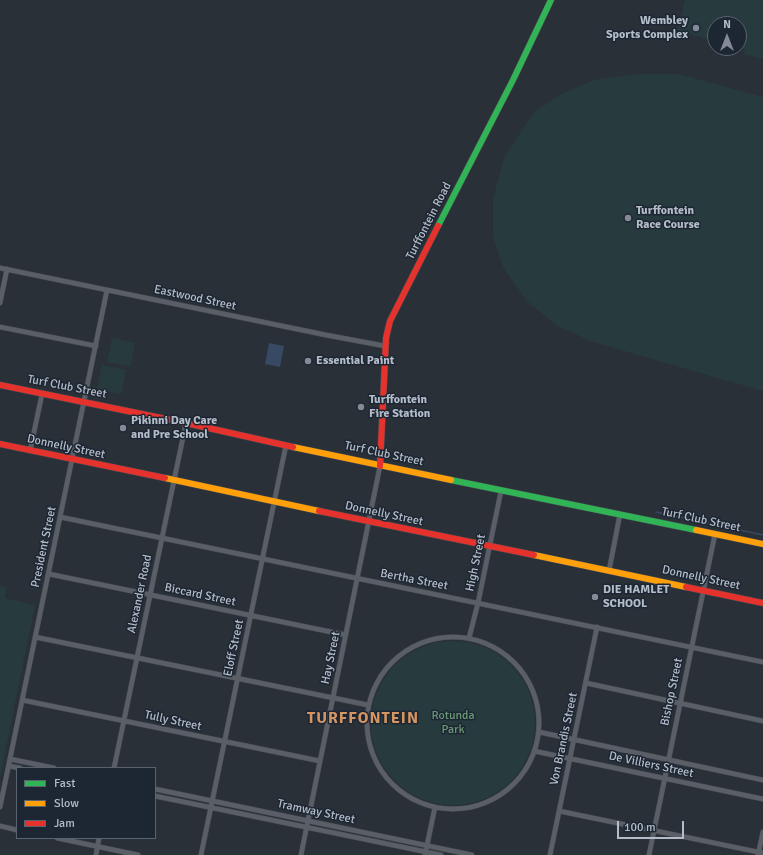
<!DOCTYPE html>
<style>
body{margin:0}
#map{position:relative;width:763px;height:855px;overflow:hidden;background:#2a3038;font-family:Signika,sans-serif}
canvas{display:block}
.legend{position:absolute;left:16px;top:767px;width:140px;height:72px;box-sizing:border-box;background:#1d2633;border:1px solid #59626f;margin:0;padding:5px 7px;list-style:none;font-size:12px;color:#b4bcc9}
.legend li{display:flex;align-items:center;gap:8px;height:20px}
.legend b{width:20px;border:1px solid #59626f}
.north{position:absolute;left:707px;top:16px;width:40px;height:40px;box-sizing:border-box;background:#1d2633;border:1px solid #59626f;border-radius:50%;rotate:0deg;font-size:11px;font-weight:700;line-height:16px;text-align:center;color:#b4bcc9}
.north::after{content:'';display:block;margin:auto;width:14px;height:18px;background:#848b96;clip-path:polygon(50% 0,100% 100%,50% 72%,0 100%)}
.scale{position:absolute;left:617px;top:821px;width:67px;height:18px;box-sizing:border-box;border:2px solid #b4bcc9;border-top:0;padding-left:5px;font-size:12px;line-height:14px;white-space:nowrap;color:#b4bcc9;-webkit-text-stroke:3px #1d2633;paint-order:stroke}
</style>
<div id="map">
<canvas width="763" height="855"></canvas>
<ul class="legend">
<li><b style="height:5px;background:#30b455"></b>Fast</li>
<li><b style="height:5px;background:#ff9f0a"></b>Slow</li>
<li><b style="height:5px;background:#e5322d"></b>Jam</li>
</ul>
<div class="north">N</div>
<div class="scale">100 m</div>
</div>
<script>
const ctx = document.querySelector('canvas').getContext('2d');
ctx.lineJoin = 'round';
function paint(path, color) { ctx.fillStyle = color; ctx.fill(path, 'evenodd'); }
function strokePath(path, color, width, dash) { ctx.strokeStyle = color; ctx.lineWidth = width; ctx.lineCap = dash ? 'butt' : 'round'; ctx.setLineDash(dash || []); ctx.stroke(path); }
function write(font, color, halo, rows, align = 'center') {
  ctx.font = font + ' Signika,sans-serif'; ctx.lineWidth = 3; ctx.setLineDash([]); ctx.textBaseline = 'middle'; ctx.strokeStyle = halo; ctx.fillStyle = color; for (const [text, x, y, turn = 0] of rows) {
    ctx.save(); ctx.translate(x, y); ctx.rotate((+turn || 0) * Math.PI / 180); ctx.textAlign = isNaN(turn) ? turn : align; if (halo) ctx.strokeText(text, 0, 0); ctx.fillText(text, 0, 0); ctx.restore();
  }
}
paint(new Path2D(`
 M685,0H763V59L744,54L745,49L739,48V24H715V41L677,31Z
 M637,74H679L763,97V391L593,342L557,326L527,301L504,269L493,237V199L504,158L533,113L561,94L594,80Z
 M112,338L135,343L131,366L107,362Z
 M102,365L126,370L121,394L97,389Z
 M0,586L7,587L5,598L35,605L0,778Z
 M371 723a82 82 0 1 1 164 0a82 82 0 1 1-164 0Z`), '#273a3e');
paint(new Path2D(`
 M269,343L284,346L280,367L265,364Z`), '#384963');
strokePath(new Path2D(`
 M656,512L763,535`), '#384963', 1.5);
const street = new Path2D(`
 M0,268L326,335L385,346
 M0,303L7,269
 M0,327L96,346
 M30,451L42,394
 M60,517L763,662
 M609,571L620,514
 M49,574L346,635
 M367 723a86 86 0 1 1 172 0a86 86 0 1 1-172 0Z
 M35,637L368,705
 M469,638L478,603L501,491
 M586,683L763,721
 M22,700L320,761
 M539,732L763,780
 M534,751L763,799
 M10,759L54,768
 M9,766L20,768
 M114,768L186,423
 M155,789L472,855
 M155,796L441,855
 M0,807L107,290
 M559,811L763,853
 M0,826L17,830
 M57,838L138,855
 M96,855L99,838
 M201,855L286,445
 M301,855L380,466
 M425,855L435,807
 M550,855L597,627
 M649,855L715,534
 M758,855L763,832`);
const fast = new Path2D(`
 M438,226L513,80L551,0
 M451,480L696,530`);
const slow = new Path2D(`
 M293,447L451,480
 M165,478L319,511
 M696,530L763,544
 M534,555L686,587`);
const jam = new Path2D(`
 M0,385L186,423L293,447
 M0,444L165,478
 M380,466L386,338L390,321L438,226
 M319,511L534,555
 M686,587L763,603`);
strokePath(street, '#484c53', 5.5);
strokePath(fast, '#484c53', 7);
strokePath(slow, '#484c53', 7);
strokePath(jam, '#484c53', 7);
strokePath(street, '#5a5e66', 4.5);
strokePath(fast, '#30b455', 6);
strokePath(slow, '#ff9f0a', 6);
strokePath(jam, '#e5322d', 6);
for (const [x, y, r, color] of [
 [696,28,4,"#848b96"],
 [628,218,4,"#848b96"],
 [308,361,4,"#848b96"],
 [361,407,4,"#848b96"],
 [123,428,4,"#848b96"],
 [595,597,4,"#848b96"]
]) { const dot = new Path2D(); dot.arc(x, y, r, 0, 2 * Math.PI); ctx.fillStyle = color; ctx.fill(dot); strokePath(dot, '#1d2633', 1.5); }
write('bold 12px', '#b4bcc9', '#1d2633', [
 ["Wembley",688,21,"right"],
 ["Sports Complex",688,35,"right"],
 ["Turffontein",636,211],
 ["Race Course",636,225],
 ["Essential Paint",316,361],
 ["Turffontein",369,400],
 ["Fire Station",369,414],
 ["Pikinni Day Care",131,421],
 ["and Pre School",131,435],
 ["DIE HAMLET",603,590],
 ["SCHOOL",603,604]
], 'left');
write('12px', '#b4bcc9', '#1d2633', [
 ["Turffontein Road",429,221,-63],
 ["Eastwood Street",195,298,12],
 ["Turf Club Street",67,387,11],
 ["Donnelly Street",66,447,12],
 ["Turf Club Street",384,454,12],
 ["Donnelly Street",384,514,12],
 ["Turf Club Street",701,520,12],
 ["President Street",44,547,-78],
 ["High Street",476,563,-78],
 ["Donnelly Street",701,578,12],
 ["Bertha Street",414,580,11],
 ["Alexander Road",140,594,-78],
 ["Biccard Street",200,595,12],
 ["Eloff Street",234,648,-78],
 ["Hay Street",331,658,-78],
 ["Bishop Street",672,692,-78],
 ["Tully Street",173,721,12],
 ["Von Brandis Street",564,739,-78],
 ["De Villiers Street",651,765,12],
 ["Tramway Street",316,812,12]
]);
write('12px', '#6b9a76', '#1d2633', [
 ["Rotunda",453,716],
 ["Park",453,730]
]);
ctx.letterSpacing = '1px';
write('bold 16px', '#d59563', '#1d2633', [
 ["TURFFONTEIN",363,719]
]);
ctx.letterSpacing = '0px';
</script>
